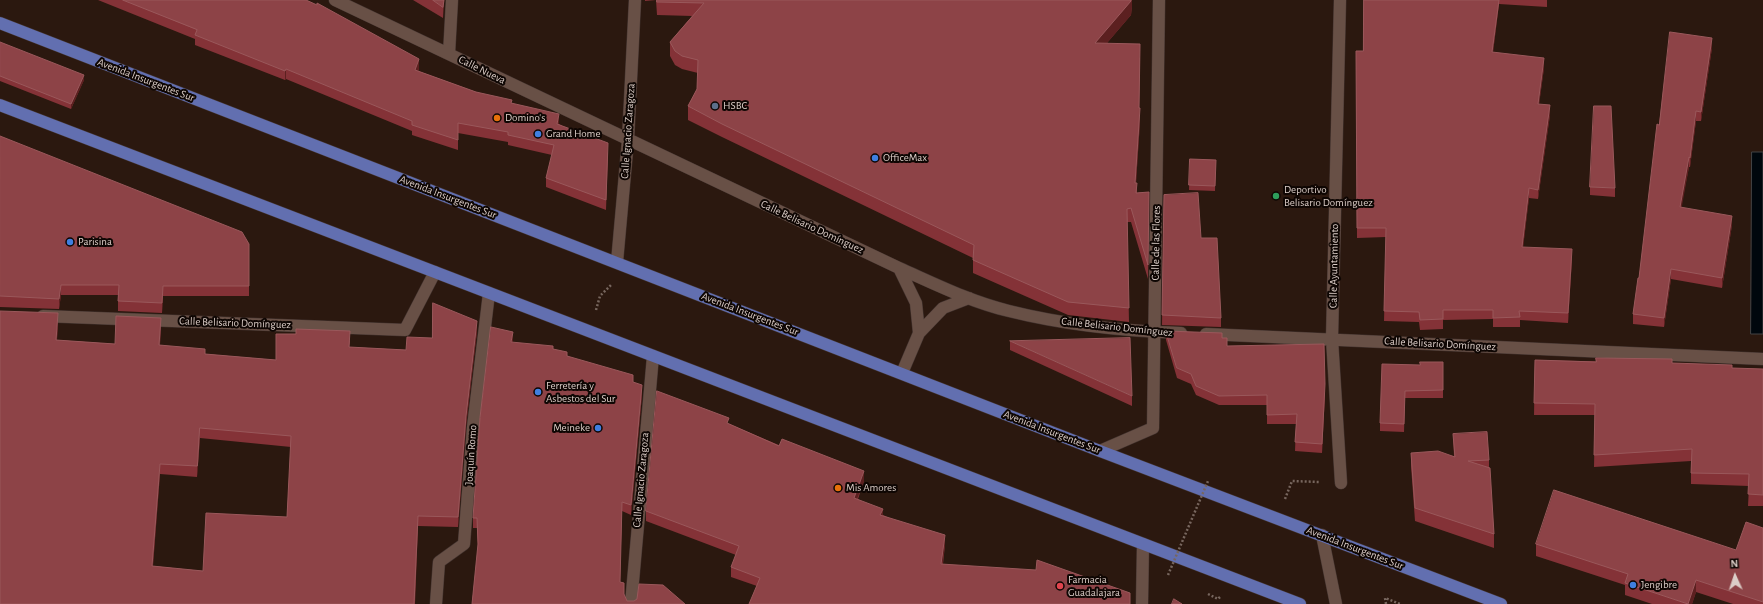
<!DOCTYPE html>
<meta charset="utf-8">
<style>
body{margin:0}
#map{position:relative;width:1763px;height:604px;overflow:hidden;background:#2b180f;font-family:"Alegreya Sans",sans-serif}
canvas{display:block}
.north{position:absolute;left:1715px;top:556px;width:40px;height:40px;-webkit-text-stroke:3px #0e0603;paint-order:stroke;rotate:357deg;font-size:11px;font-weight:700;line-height:16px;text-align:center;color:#dccec8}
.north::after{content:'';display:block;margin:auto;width:14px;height:18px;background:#dccec8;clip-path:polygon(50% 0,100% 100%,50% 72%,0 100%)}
</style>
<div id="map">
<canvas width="1763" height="604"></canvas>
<div class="north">N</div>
</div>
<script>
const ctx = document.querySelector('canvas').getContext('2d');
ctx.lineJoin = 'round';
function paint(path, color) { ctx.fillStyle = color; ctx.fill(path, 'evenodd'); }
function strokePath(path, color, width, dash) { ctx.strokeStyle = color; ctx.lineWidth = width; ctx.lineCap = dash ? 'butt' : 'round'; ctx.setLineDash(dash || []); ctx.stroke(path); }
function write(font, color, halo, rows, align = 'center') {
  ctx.font = font + ' "Alegreya Sans",sans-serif'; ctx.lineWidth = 4; ctx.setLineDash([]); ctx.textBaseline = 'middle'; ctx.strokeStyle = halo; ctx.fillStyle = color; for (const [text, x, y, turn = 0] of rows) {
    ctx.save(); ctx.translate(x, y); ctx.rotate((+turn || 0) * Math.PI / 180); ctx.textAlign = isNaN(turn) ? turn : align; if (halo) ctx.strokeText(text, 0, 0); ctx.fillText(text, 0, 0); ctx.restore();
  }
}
const water = new Path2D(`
 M1752,152H1763V334H1751Z`);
paint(water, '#00070d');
strokePath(water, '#424345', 1);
const minor = new Path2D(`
 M335,0L899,268C935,284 971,302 1009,311C1065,325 1124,331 1181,333
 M1340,0L1332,339L1341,483
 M449,54L452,0
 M617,262L628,140L635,0
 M899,268L916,303L919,333
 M43,316L405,330L435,272
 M1206,334L1763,359
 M902,373L919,333L943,308L969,298
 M1100,451L1153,428L1159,0
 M1322,535L1336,604
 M436,604L439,562L464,544L473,427L489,293
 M631,604L653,356
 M1142,604L1143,544`);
const major = new Path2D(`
 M0,23L1100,451L1501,604
 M0,105L1300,604`);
strokePath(minor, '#433430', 13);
strokePath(major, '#433430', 13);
strokePath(new Path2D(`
 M596,310L600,296L612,284
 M1285,499L1292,481L1320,482
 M1208,594L1218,599L1220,597
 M1386,604L1385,598L1400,604`), '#77665e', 2.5, [2, 2]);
strokePath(minor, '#685046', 12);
strokePath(major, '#626fb0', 12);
strokePath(new Path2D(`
 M1168,575L1208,481`), '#77665e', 2.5, [2, 2]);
paint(new Path2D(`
 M98,0H306L419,69L418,71L476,92L512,103L559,124L608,153L606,210L546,187V178L552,155L508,145V142L458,133V150L412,135V131L286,79L285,80L195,45V39Z
 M413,0H444L443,18Z
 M645,0H1132V6L1131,15L1107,43L1140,58L1139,108L1140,122L1136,183L1137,193L1149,192L1148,279L1131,222H1127L1129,322L1068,315L973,273V258L722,137L688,120V106L697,89L698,73L682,69L675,65L670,56V42L692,16L657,15L656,0L645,1Z
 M1364,0H1547V7L1499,4L1493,52L1544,68L1539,104L1550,115L1538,199L1529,198L1523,247L1572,259L1568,323L1520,320V327H1493V319L1443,320V329L1420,330L1419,322L1384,321L1386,237L1357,238L1356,51H1363Z
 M0,42L84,80L71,109L0,81Z
 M1712,48L1701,121H1696L1690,167H1689L1681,207L1732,225L1722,288L1671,279L1664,327L1633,324V314L1639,278L1659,125Z
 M0,136L249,244V296H163L162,313L118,311V295H61L59,309L0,307Z
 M1190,159L1216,160L1215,191L1189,190Z
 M1590,187L1615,188V197L1590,195Z
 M1164,195L1201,238L1221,318V327L1162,325Z
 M58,324L57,340L115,344L161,328L160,345L205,354L276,360L350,341L349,347L406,350L432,338L477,331L466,426L458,527L418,526L415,604H0ZM200,438L291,447L287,517L203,571L153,566L160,474L197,477Z
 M1166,331L1222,338L1227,346L1325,393L1322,453L1295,451L1296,424H1267V405H1219L1196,395L1191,384L1177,378L1166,340Z
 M1010,341L1132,396V406L1010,350Z
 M553,349L567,356L633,382L642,395L631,515L622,511L620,582L624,595L627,601L685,604H472L478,547L477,528H473V518Z
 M1535,360L1672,363L1732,368L1763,369V506H1748L1749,486L1691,484V461L1594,467L1595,415H1534Z
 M1443,362V398H1405L1404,432L1380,431V423L1420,365Z
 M729,424L864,481L858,499L883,515L945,545L943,564L1130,593L757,586L731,577V567L736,555L646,521V511Z
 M1453,434L1489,460V468L1494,534V548L1415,521L1411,466V453L1454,456Z
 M1763,528V604H1733L1696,592L1692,604H1652L1625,595V585L1536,556V544L1736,550Z`), '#843237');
paint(new Path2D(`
 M1131,0H1132V6L1131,15L1095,57V43Z
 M1499,0V4L1492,61V52Z
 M1712,38V48L1701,121V112Z
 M1544,58V68L1538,113V104Z
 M419,59V69L415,80V70Z
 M286,69V79L285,80V71Z
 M84,75V80L71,109V104Z
 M1550,105V115L1538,199V190Z
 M1140,108V122L1135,197V183Z
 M1696,111V121L1690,167V158Z
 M559,114V124L557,134V124Z
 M1689,157V167L1680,217V207Z
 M1529,188V198L1522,257V247Z
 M1732,216V225L1722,288V278Z
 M1572,249V259L1568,323V313Z
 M1671,269V279L1664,327V318Z
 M61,285V295L59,309V299Z
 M163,286V296L162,313V303Z
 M58,313V324L56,351V340Z
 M161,318V328L159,355V345Z
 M477,321V331L466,426L458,527V517L466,416Z
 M513,332V342H511Z
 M1325,384V393L1322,453V444Z
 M642,385V395L631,515V505Z
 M200,428V438L197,477V466Z
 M160,464V474L152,576V566Z
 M864,471V481L854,507V498Z
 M883,509V519L880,515Z
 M418,516V526L414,604Z
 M945,535V545L941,573V564Z
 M1696,580V592L1692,604H1688Z`), '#5c2020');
const building = new Path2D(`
 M123,0H306L317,5V3L419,59L415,70L476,92L512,100L511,103L559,114L557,124L608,143L606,200L546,178L554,145L508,135V132L458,123V140L412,125V121L286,69L285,71L195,35L197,30Z
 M433,0H444L443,7Z
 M657,0H1131V1L1095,43L1140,44L1139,108H1140L1135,183H1137L1136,193L1149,192L1148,265L1131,208L1127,209L1129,308L1068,302L973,260L974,245L722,124L688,106L697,89L698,60L682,56L675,51L670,42L704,3L657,2Z
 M1364,0H1499L1492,52L1544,58L1538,104L1550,105L1538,190L1529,188L1522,247L1572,249L1568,313L1519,311L1520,317L1493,318V310H1443V319L1420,320L1419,312L1384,311L1386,228H1357L1356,51H1363Z
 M1670,32L1712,38L1701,112L1696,111L1690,158L1689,157L1680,207L1732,216L1722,278L1671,269L1664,318L1633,314L1638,278H1639L1657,124L1659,125Z
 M0,42L84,75L71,104L0,76Z
 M1594,106H1611L1615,188L1590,187Z
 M0,136L242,232L249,244V286H163L162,303L118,301L119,285H61L59,299L0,296Z
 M1190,159L1216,160L1215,186L1189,185Z
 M1198,193L1201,238H1217L1221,318L1162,315L1164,195Z
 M433,303L477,321L466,416L458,517L418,516L414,604H0V311L58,313L56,340L115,344L116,316L161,318L159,345L205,349V354L276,360V334H296V329L350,331L349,347L406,350L407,337L432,338ZM200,428L291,436L287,517L206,513L203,571L152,566L160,464L197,466Z
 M491,327L513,332L511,342L553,346V349L567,352V356L633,375V382L642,385L631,505L622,502L620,582L624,583V594L627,601H634L637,599L639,584L663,585L685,604H472L478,544L477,518H473L480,418Z
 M1166,331L1222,333V338H1227V346L1324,344L1325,384L1322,444L1295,442L1297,414L1267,415V395L1219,396L1196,386L1191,374L1177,368Z
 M1130,338L1132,396L1010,341Z
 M1596,358L1672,359V363L1732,365V368L1763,369V495L1748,494L1749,474L1691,473L1692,449L1594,455L1595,404L1534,403L1535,360L1596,362Z
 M1420,362H1443V390L1405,391L1404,424L1380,423L1382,364L1420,365Z
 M657,391L729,418L727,423L779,446L782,439L864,471L854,498L883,509L880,515L945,535L941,564L1036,570L1037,560L1130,593V604H749L760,578L731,567L739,546L646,511Z
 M1487,432L1489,460L1468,461L1490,468L1494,534L1415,508L1411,453L1438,451L1455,457L1453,434Z
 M1554,490L1736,550L1746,522L1763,528V602L1696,580L1688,604L1625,583L1628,574L1536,544Z
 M1174,599L1182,604H1172Z`);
paint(building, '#8d4347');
strokePath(building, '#9a585b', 1);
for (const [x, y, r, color] of [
 [715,106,4,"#5c6f8a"],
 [497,118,4,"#e8710a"],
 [538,134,4,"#3f7fe0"],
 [875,158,4,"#3f7fe0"],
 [1276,196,4,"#2e9e5b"],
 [70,242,4,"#3f7fe0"],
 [538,392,4,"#3f7fe0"],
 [598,428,4,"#3f7fe0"],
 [838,488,4,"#e8710a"],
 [1633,585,4,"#3f7fe0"],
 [1060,586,4,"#e0444e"]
]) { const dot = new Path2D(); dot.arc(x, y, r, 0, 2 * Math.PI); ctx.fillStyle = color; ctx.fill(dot); strokePath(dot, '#0e0603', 1.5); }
write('11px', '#dccec8', '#0e0603', [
 ["Calle Nueva",482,70,26],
 ["Avenida Insurgentes Sur",146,80,21],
 ["Calle Ignacio Zaragoza",628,131,-86],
 ["Avenida Insurgentes Sur",448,197,21],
 ["Calle Belisario Domínguez",812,227,25],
 ["Calle de las Flores",1156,243,-89],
 ["Calle Ayuntamiento",1334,266,-89],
 ["Avenida Insurgentes Sur",750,314,21],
 ["Calle Belisario Domínguez",235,323,2],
 ["Calle Belisario Domínguez",1117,327,6],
 ["Calle Belisario Domínguez",1440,344,3],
 ["Avenida Insurgentes Sur",1052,432,21],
 ["Joaquín Romo",471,455,-86],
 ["Calle Ignacio Zaragoza",641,480,-85],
 ["Avenida Insurgentes Sur",1355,548,21]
]);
write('11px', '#dccec8', '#0e0603', [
 ["HSBC",723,106],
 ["Domino's",505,118],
 ["Grand Home",546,134],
 ["OfficeMax",883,158],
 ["Deportivo",1284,190],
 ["Belisario Domínguez",1284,203],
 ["Parisina",78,242],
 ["Ferretería y",546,386],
 ["Asbestos del Sur",546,399],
 ["Meineke",590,428,"right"],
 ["Mis Amores",846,488],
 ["Farmacia",1068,580],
 ["Guadalajara",1068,593],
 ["Jengibre",1641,585]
], 'left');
</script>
